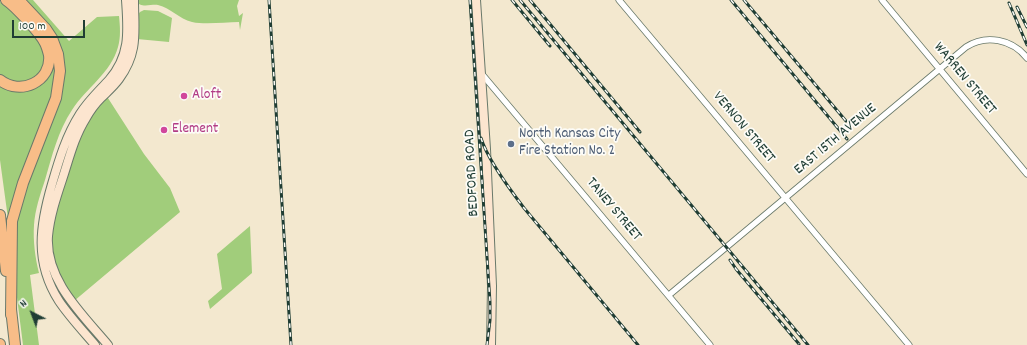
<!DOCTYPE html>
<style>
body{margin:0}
#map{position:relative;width:1027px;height:345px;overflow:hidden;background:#f3e8cf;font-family:Dekko,sans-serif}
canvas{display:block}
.north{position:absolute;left:12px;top:293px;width:40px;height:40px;-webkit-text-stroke:3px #fdfcf7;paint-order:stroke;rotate:318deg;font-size:11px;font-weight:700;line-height:16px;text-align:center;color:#1f3d34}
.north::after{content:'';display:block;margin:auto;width:14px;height:18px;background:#1f3d34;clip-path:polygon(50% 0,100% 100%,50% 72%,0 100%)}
.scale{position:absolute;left:12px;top:20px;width:73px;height:18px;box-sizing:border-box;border:2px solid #1f3d34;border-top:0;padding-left:5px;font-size:12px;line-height:14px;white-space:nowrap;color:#1f3d34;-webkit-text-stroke:3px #fdfcf7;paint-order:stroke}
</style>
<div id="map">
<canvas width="1027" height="345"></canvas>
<div class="north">N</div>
<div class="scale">100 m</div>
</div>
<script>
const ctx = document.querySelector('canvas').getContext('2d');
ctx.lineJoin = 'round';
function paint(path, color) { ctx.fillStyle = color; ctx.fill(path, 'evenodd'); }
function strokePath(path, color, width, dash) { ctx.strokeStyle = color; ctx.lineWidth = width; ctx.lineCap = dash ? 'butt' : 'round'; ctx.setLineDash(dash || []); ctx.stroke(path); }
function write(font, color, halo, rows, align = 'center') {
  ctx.font = font + ' Dekko,sans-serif'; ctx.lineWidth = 3.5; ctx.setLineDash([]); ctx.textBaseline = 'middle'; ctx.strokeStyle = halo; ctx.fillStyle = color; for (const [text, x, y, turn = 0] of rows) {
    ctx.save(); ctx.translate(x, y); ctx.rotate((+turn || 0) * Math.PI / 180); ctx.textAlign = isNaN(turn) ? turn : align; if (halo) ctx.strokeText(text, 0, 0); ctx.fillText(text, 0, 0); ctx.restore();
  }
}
paint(new Path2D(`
 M27,0H33L69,41L97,17L119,16C120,26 121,37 118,47C111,73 86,88 72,110C58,131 52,156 45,180C40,195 35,210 34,225C33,241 35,257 39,273L30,275L39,345H23L14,274L15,235L20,201L62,93L64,71L48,25Z
 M136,0H239L237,6L239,16L243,13L240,30L239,22C225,22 206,25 192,22C179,19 171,8 158,5C150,4 140,9 136,0Z
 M0,2L8,6L40,41L44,48V65L37,77L20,84L2,77L0,75Z
 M144,10L158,11L172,18L169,42L137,39V16L140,12Z
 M55,57L56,70L52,96L39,127L20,181L9,226L0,160V84L21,90L52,63Z
 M106,95L144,154L170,188L180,212L74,301L64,288L53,258L50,232L78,136Z
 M250,226L252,273L210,309L208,301L222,289L217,254Z`), '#a1cd7b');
const street = new Path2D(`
 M619,0L909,345
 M882,0L1027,174
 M481,73L710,345
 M669,295L966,47C986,34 1012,39 1027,58`);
const secondary = new Path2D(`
 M476,0L486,149L492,286L491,345
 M95,345C83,331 69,316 59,301C34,262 40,225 52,184C59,160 66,136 80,114C88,101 99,91 109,80C131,55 128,30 126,0
 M108,345C82,314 45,280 48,236C50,216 56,198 62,180C69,159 74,137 86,118C90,111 95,104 101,98C107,92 114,86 119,79C139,52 134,31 134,0`);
const highway = new Path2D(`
 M0,80C20,96 52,82 49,55C48,51 47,47 45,43C40,33 15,6 6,0
 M0,215L6,271
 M11,309L15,345
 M11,315L12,221L23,183L56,98L60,71L58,54L52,38L46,29L19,0
 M0,344V345`);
strokePath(street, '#69796a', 7);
strokePath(secondary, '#69796a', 10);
strokePath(highway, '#69796a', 12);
strokePath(street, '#fff', 5.5);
strokePath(secondary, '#fce5cf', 8);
strokePath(highway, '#f8bd88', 10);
const rail = new Path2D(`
 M269,0L291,345
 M470,0L490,302V320L487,345
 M512,0L550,46
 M520,0L808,345
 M530,0L640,132
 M731,0L847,139
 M744,0L846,121
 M1009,3L1027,45
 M1017,7L1027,27
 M481,138C487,158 511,191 524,208L638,345
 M730,260L736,269L799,344`);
strokePath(rail, '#1f3d34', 3);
strokePath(rail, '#fdfcf7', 1.5, [4.5]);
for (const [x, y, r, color] of [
 [184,96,4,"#d1479c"],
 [164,130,4,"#d1479c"],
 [511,144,4,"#5c6f8a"]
]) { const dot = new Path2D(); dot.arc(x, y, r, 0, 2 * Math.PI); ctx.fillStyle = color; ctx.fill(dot); strokePath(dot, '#fdfcf7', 1.5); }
write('15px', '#1f3d34', '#fdfcf7', [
 ["WARREN STREET",964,79,50],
 ["VERNON STREET",743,128,50],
 ["EAST 15TH AVENUE",836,140,-40],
 ["BEDFORD ROAD",473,173,-93],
 ["TANEY STREET",613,210,50]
]);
write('15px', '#b23c85', '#fdfcf7', [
 ["Aloft",192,96],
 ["Element",172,130]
], 'left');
write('15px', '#4e5e75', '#fdfcf7', [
 ["North Kansas City",519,135],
 ["Fire Station No. 2",519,152]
], 'left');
</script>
